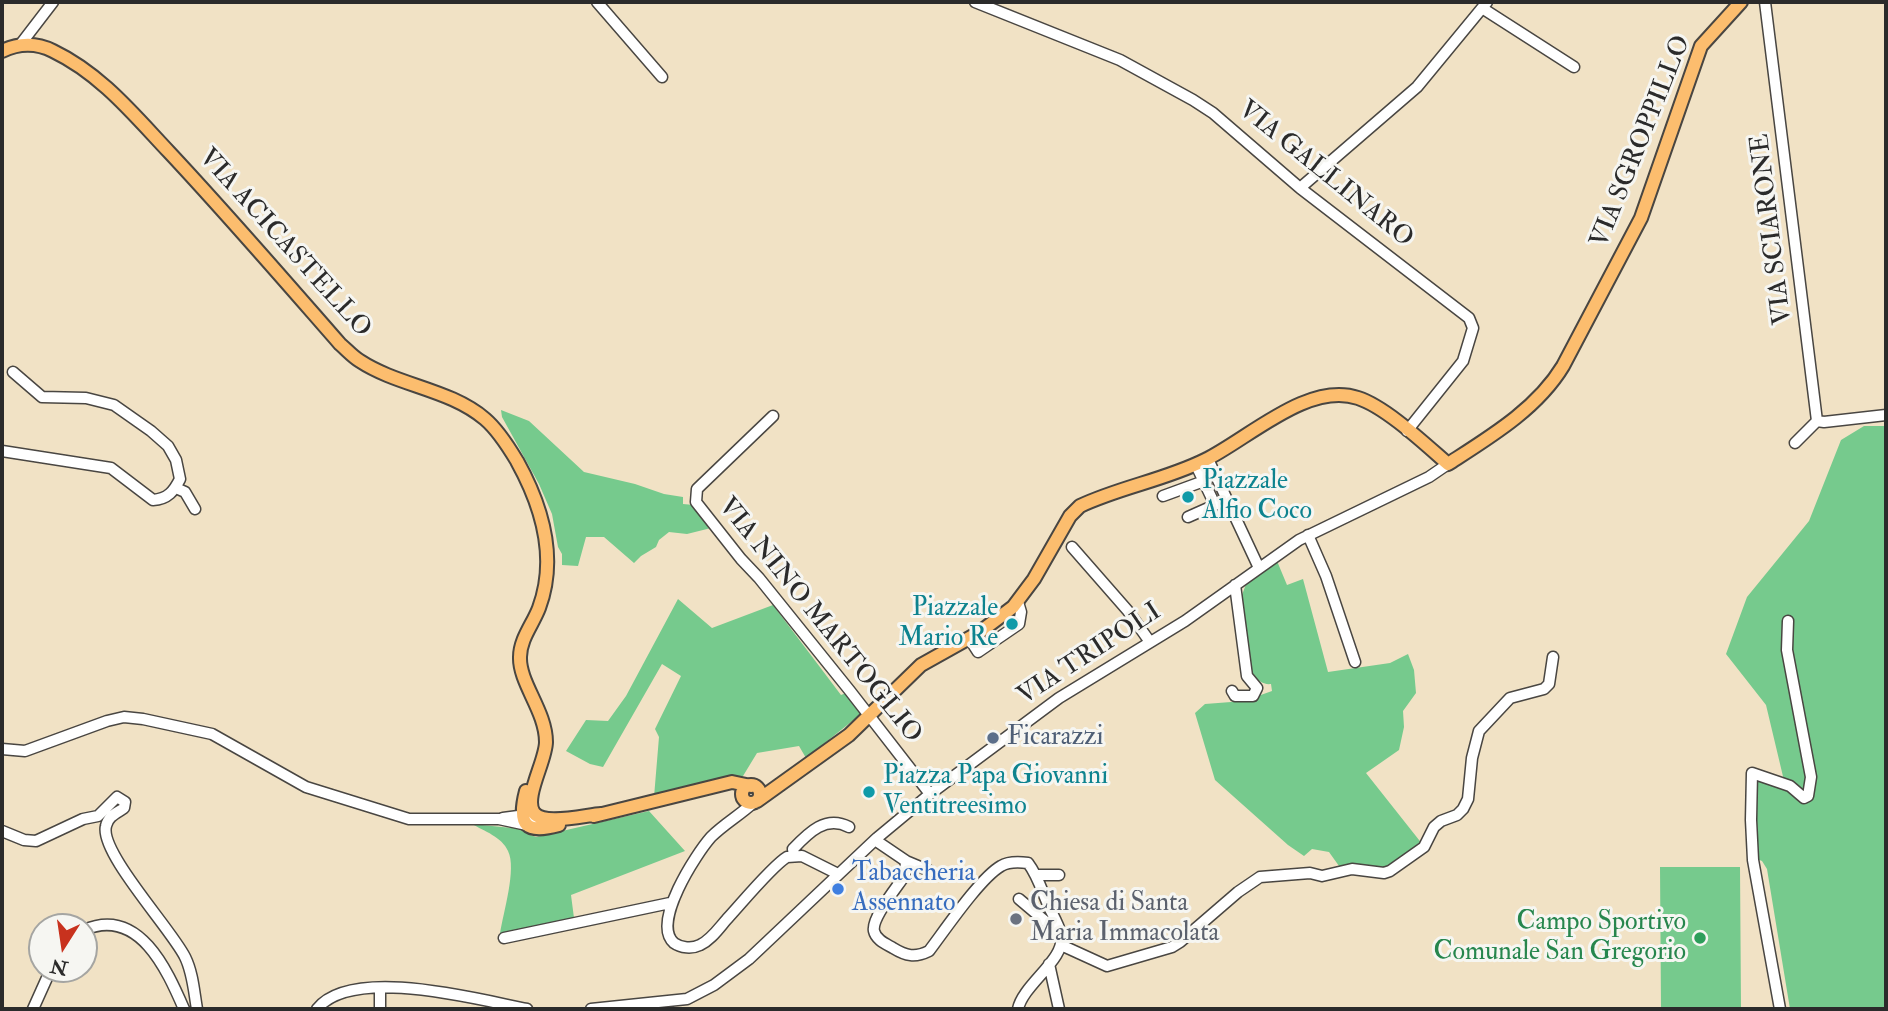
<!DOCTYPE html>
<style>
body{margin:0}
#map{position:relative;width:1888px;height:1011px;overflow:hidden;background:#f1e2c5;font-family:"IM FELL Double Pica",serif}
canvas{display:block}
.frame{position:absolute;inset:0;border:4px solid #2b2b2b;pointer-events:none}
.north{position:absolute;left:28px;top:913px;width:70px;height:70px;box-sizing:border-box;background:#f6f6f2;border:2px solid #a5a5a2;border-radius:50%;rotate:192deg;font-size:19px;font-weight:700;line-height:28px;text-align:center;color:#2b2b2b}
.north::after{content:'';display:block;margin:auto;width:24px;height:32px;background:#c8321e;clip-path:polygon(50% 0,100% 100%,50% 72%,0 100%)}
</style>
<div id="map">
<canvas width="1888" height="1011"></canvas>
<div class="frame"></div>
<div class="north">N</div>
</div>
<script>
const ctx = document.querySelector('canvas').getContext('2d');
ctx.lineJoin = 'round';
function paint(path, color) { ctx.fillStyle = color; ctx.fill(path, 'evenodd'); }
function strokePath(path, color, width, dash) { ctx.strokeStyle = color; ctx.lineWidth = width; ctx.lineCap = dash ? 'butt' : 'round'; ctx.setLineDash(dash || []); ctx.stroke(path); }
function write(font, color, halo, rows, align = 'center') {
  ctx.font = font + ' "IM FELL Double Pica",serif'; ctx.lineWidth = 6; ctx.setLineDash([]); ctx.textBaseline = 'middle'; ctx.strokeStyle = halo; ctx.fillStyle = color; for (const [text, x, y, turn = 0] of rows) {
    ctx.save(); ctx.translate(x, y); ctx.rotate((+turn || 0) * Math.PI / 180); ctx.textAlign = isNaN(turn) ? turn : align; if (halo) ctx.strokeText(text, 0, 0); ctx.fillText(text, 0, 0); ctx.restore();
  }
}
paint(new Path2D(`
 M501,410L529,421L584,472L635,484L664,494L683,497V504L694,505L711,528L687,534L669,532L659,540L656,547L641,556L634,563L604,537H586L578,566L562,565V554L558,547L552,514L539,484L502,417Z
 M1864,426H1886V1009H1790L1767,869L1762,861L1757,859L1755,776L1786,789L1766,705L1726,654L1747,597L1809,521L1841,440Z
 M1277,561L1287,585L1303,579L1328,672L1390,663L1408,654L1414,670L1416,693L1403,711L1404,727L1399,750L1366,773L1423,845L1385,870L1355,865L1339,866L1329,852L1312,849L1304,856L1288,845L1215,780L1195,713L1205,704L1244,701L1272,691L1271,684C1263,685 1258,680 1252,675L1242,595L1246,584Z
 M678,599L712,628L773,605L841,695L846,693L861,714L806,758L799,746L757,753L743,776L654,797L659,737L655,729L681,676L662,664L603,767L590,764L566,751L586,720L608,721L626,696Z
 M649,811L685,851L571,895L574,918L500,934C503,913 517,869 508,851C502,837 484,831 472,824L522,829L528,834L536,837Z
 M1740,867L1741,1009H1661L1660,867Z`), '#76ca8d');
const minor = new Path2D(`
 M597,2L662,77
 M975,2L1120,60L1193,100L1213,113L1300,188L1469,318L1473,328L1463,361L1407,431
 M1765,2L1817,421L1795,443
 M1482,8L1574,67
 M20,45L53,2
 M1300,188L1417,87L1487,2
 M773,416L697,489L696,502L741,559L759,578L850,691L930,794
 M1817,421L1824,422L1886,415
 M2,451L111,468L153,500C168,499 174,491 180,479L176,460L168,446L151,431L114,405L86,398L42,397L13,372
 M1208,459L1259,568
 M176,488L185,492L195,509
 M1163,496L1204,481
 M1188,517L1215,505L1196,465
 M1308,535L1326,576L1355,662
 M1072,547L1128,611L1150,642
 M969,638L978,652L1019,624L1021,612L1018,602
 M1232,691L1235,696H1253L1257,688L1247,676L1235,585
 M2,749L25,751L107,721L124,717L143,719L212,734L306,787L409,819H499L527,825
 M753,803C740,815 724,824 711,837C696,854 651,923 674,943C681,948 692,949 700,945C711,940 719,928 727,919C741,904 772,866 787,857L802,856L838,874
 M503,818L526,815L535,822L544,824
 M2,831L24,840L36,841L83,819L98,816L117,797L125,802L124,808C117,813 108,816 106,826C99,852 172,930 185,957C193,973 194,992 197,1009
 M875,840L906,861L905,875C898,886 871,918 874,931C876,940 886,944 893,948C906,956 915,958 929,951C945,930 980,878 1001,866C1009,861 1020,862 1028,863C1038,876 1043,894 1050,909C1054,917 1059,926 1061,934C1067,959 1023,984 1018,1009
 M794,856L793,849C809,832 826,815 849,827
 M906,861L930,871
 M1036,875H1059
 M1019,899L1051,926L1057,924
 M84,930C139,906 167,970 184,1009
 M504,938L670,903
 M1061,945L1107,966L1172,947L1180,942L1238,892L1260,877L1310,873L1322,876L1352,869L1384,873L1390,871L1424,847L1434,827L1441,821L1457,815L1463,809L1468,799L1472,758L1479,731L1510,698L1544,689L1549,684L1553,657
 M1049,964L1059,1009
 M380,989V1009
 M33,1009L51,969
 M317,1009C352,965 480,1000 527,1009
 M591,1009L687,999L714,985L749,959L877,838L930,794L1059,698L1185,621L1299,540L1429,477L1448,464
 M1780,1009L1753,860L1751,820L1752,773L1790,786L1804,798L1808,796L1811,777L1787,650L1788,621`);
const major = new Path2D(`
 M2,51C19,43 37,43 53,51C101,74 134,115 169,152C228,215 284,280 340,344C347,350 353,357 360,361C398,386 450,389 485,419C498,430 508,446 517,461C542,506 558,557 539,608C533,624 520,639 520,657C519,683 546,711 546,742C546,761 523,798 534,813C544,826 586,815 601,814
 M742 794a9 9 0 1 1 18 0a9 9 0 1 1-18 0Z
 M526,791C517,826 526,834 559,825
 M757,801L849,735L921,665L980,632L1013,607L1034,579L1070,516L1080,506C1120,487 1165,480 1205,460C1248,439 1308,381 1358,398C1386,407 1426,445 1448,464C1490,437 1537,409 1563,366L1641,218L1701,46L1741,2
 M594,816L732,782L751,786`);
strokePath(minor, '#494642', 13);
strokePath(major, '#494642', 16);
strokePath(minor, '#fff', 10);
strokePath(major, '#fcbd6e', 12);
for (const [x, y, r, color] of [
 [1188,497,7,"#0f9aa8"],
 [1012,624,7,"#0f9aa8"],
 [993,738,7,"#5c6f8a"],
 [869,792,7,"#0f9aa8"],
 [838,889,7,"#3f7fe0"],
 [1016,919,7,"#6b7280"],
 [1700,938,7,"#2e9e5b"]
]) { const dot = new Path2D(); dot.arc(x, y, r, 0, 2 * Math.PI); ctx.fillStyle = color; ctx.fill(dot); strokePath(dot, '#f6f6f2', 2.5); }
write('26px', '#2b2b2b', '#f6f6f2', [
 ["VIA SGROPPILLO",1642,142,-68],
 ["VIA GALLINARO",1325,175,39],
 ["VIA SCIARONE",1773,229,-97],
 ["VIA ACICASTELLO",284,244,48],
 ["VIA NINO MARTOGLIO",819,621,51],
 ["VIA TRIPOLI",1090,655,-33]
]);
write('26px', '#0d838f', '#f6f6f2', [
 ["Piazzale",1202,482],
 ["Alfio Coco",1202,512],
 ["Piazzale",998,609,"right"],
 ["Mario Re",998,639,"right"],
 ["Piazza Papa Giovanni",883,777],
 ["Ventitreesimo",883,807]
], 'left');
write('26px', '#4e5e75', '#f6f6f2', [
 ["Ficarazzi",1007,738]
], 'left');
write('26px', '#366cbe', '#f6f6f2', [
 ["Tabaccheria",852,874],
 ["Assennato",852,904]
], 'left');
write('26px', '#5b616d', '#f6f6f2', [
 ["Chiesa di Santa",1030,904],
 ["Maria Immacolata",1030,934]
], 'left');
write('26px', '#27864d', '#f6f6f2', [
 ["Campo Sportivo",1686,923],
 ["Comunale San Gregorio",1686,953]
], 'right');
</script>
